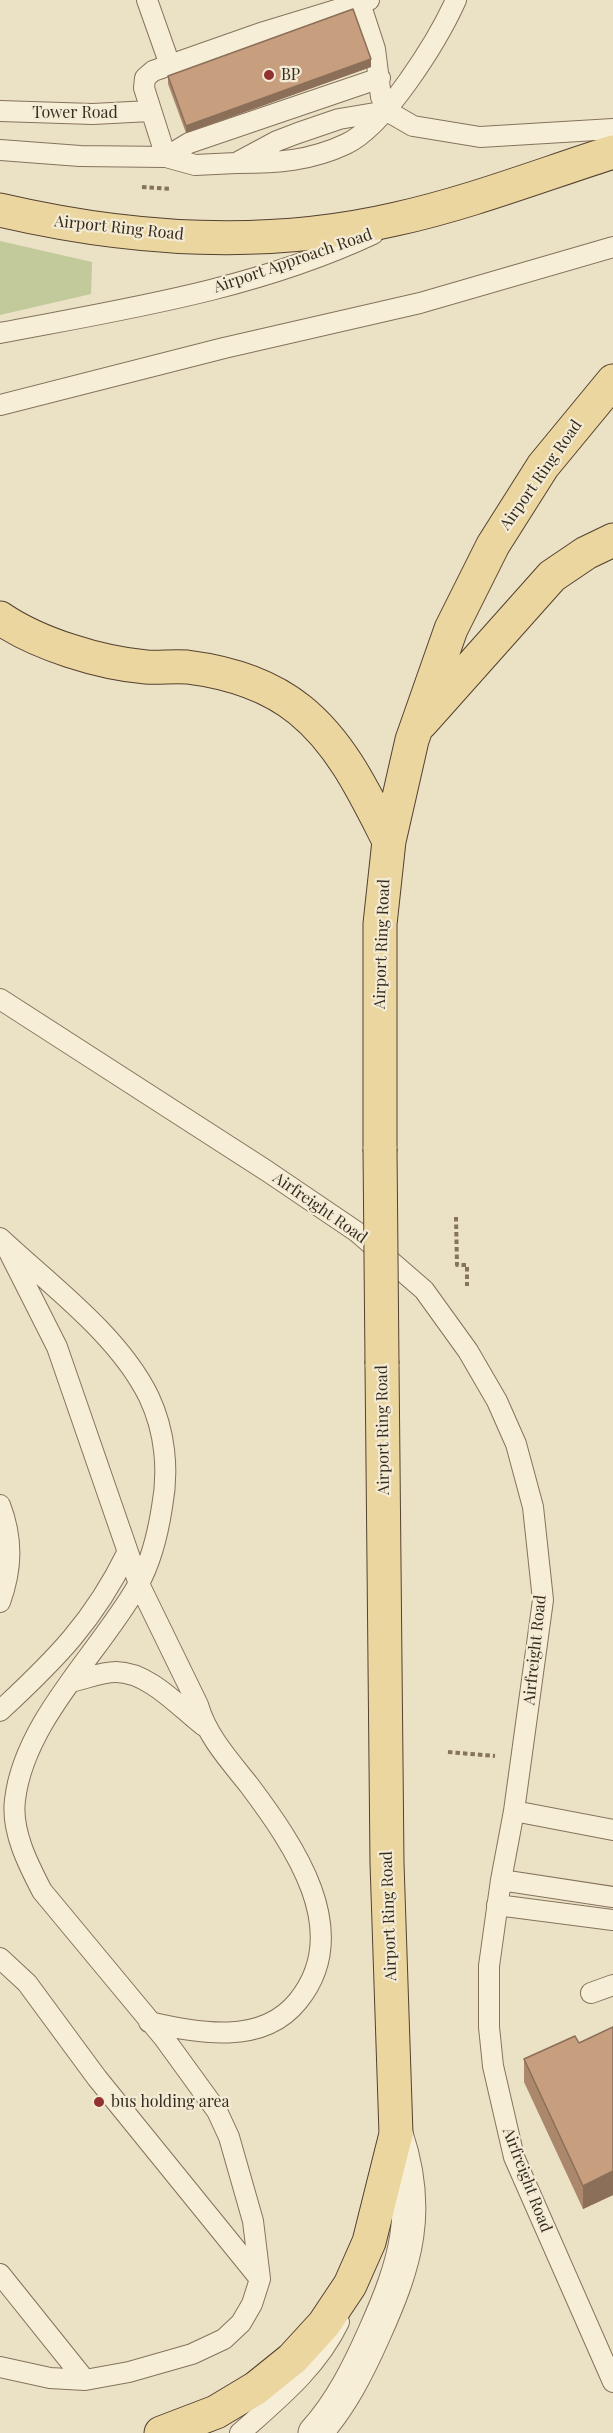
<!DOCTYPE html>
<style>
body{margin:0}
canvas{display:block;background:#ebe1c5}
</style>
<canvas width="613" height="2433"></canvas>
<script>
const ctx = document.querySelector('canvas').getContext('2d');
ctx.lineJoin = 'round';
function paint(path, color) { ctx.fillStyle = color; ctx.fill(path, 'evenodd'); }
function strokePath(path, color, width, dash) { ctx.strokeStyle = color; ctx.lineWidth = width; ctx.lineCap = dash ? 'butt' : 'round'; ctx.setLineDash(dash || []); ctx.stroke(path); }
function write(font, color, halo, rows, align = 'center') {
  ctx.font = font + ' "Playfair Display",serif'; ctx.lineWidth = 4.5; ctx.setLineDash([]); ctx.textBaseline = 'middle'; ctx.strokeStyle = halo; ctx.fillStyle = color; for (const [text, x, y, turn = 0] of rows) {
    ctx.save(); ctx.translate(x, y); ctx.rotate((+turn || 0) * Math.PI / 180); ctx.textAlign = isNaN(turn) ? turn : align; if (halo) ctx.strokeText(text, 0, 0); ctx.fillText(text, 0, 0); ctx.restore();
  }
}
paint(new Path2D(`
 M0,241L92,262L91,294L0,315Z`), '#c2c99a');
const lane = new Path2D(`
 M147,0L170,65
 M359,0L375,49L381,97L387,111L413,126L480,137L613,129
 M0,111L93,114L150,111
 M0,150L80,156L166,157L195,165L236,163L277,141L298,133L339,119L387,111
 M166,157L144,88L145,78L153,71L264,32L369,0
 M166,157L189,143L380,78
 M238,163C277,163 310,161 346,144C385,126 438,40 456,0
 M0,333C126,309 256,289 373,234
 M0,405L224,348L420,303L613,247
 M0,999L267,1171L357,1232L424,1290L468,1351L497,1401L516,1444L533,1507L543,1600L514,1811L501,1880L489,1966V2027L493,2066L514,2157L613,2382
 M0,1238C49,1284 119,1335 149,1397C165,1431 169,1470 162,1507C158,1533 151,1562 138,1585C100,1652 24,1721 15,1800C11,1831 28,1864 42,1891L164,2038L217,2111L229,2137L253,2221L260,2279L252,2304L241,2323L224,2339L192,2354L129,2372L85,2380L50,2378L0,2367
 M8,1250L57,1347L139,1584L198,1705C207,1736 229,1760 249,1785C293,1844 355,1931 298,2001C262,2046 198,2033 149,2022
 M0,1505C13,1539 12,1569 0,1602
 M70,1682C85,1679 101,1672 116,1672C149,1672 179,1707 204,1726
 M0,1711C55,1660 94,1621 127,1553
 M514,1811L613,1830
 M501,1880L613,1897
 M497,1905L613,1920
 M0,1958L27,1983L97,2078L260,2279
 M591,1993L613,1985
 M0,2274L85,2380
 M240,2433C278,2399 317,2368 339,2322`);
const street = new Path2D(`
 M315,2433C341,2404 358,2370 374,2334C406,2263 422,2211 396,2134`);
const primary = new Path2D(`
 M0,210C129,240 266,249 396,219C469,203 541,175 613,152
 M0,618C38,644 100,663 146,667C159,668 173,666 187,667C227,672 268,684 300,710C342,744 365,794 389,841
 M421,723L552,576L586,553L613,540
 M380,1149V924L389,841L412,740L451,629L493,545L543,466L613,381
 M161,2433L216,2412L256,2388L292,2359L324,2324L350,2285L369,2242L396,2134L387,1863L382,1364`);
strokePath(lane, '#85735c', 22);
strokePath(street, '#85735c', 35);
strokePath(primary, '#534230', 35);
strokePath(new Path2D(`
 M142,187L171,189
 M456,1217L457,1265H467V1286
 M448,1752L495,1756`), '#85735c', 4, [4.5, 3]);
strokePath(lane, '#f7eed8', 20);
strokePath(street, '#f7eed8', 33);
strokePath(primary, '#ecd6a0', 33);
const primaryBridge = new Path2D(`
 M380,1149L382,1364`);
strokePath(primaryBridge, '#534230', 35, []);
strokePath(primaryBridge, '#ecd6a0', 33);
paint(new Path2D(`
 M371,67L186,133L168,84V76Z
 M613,2027V2195L583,2209L524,2082V2059L579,2043Z`), '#ab886c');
paint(new Path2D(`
 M371,59V67L186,133V126Z
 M613,2171V2195L583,2209V2186Z`), '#8b6f58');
const building = new Path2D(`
 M353,9L371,59L186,126L168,76Z
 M613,2027V2171L583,2186L524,2059L575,2036L579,2043Z`);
paint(building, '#c79e7e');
strokePath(building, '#8b6f58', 1.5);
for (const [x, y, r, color] of [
 [269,75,6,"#913230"],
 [99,2102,6,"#913230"]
]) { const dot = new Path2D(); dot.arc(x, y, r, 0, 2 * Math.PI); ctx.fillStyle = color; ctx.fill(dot); strokePath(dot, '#f3ebd4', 2); }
write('16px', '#362b1f', '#f3ebd4', [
 ["BP",281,75],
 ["bus holding area",111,2102]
], 'left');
write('16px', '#362b1f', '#f3ebd4', [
 ["Tower Road",75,113],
 ["Airport Ring Road",119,228,6],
 ["Airport Approach Road",293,261,-19],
 ["Airport Ring Road",541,475,-55],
 ["Airport Ring Road",382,944,-88],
 ["Airfreight Road",320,1208,35],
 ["Airport Ring Road",383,1430,-91],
 ["Airfreight Road",535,1650,-84],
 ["Airport Ring Road",389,1916,-92],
 ["Airfreight Road",527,2180,69]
]);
</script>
